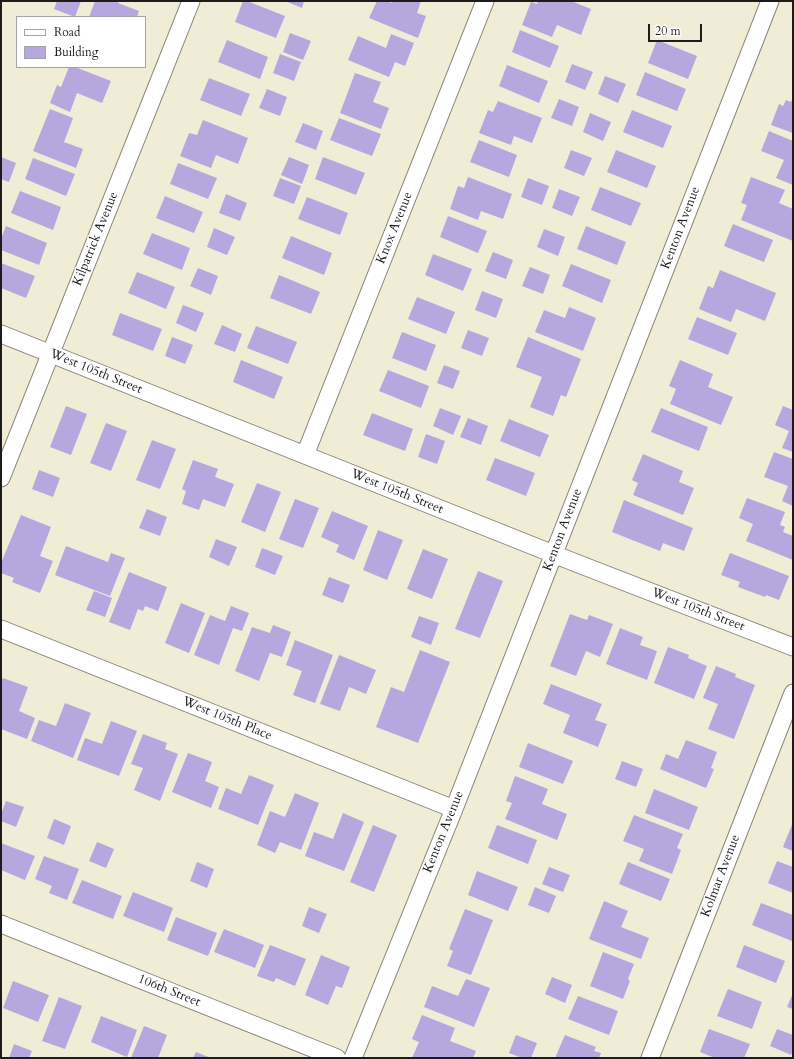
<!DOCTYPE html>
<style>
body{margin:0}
#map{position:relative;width:794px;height:1059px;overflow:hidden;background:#f1ecd5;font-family:Cardo,serif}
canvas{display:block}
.frame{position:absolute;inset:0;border:2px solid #1c1c1c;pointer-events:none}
.legend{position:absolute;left:16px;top:16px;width:130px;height:52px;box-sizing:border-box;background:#fff;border:1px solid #a4a4a4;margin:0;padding:5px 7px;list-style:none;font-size:12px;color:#1c1c1c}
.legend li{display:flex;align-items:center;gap:8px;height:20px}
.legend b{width:20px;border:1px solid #a4a4a4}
.scale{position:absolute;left:648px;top:24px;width:54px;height:18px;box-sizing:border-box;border:2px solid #1c1c1c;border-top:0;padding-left:5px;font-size:12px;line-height:14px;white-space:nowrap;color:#1c1c1c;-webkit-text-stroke:3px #fff;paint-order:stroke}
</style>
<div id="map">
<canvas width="794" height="1059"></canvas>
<div class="frame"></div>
<ul class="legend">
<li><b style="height:5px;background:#fff"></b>Road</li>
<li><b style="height:11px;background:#b7a7df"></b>Building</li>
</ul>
<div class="scale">20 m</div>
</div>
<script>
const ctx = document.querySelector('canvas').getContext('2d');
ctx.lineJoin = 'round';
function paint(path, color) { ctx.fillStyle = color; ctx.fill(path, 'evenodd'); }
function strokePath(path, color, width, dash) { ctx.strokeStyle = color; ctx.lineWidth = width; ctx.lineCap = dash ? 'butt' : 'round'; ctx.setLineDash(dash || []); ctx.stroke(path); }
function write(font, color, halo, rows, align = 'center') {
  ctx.font = font + ' Cardo,serif'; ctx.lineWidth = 3; ctx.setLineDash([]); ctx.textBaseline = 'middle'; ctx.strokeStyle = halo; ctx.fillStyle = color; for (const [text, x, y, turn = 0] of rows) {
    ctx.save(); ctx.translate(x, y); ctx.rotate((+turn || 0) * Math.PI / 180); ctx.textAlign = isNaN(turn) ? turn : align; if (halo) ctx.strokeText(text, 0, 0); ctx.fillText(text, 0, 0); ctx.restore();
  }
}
paint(new Path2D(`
 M57,1H81L75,17L54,9Z
 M95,1H119L118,3L139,11L137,17H89Z
 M243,1H247L285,16L276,38L235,22Z
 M285,1H304L302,8Z
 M377,1H387L392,3L393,1H421L417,13L426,16L418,38L369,18Z
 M538,1H571L591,9L581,35L557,25L552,37L522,25L531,2L537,4Z
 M520,30L559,46L550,68L512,52Z
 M290,33L311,41L303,60L283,52Z
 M391,34L414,43L405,66L395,62L389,77L348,60L358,36L386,48Z
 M227,40L268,57L260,79L218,62Z
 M657,40L697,56L688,79L648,63Z
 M280,54L301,62L294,81L273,73Z
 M572,64L593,72L585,90L565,82Z
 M507,65L548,81L539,103L499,86Z
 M69,67H75L111,81L102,103L77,93L70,112L50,103L57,85L61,87Z
 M645,72L686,89L677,111L636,95Z
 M355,73L381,82L373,102L389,108L381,129L340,113Z
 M605,76L626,84L618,103L598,94Z
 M209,78L250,94L241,116L200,100Z
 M267,89L287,97L280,116L259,108Z
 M793,98V133L771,125L779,104L783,106L786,100L791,102Z
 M559,99L579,107L572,126L551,118Z
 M498,101L542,118L532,143L514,136L511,145L479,133L488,110L493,112Z
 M50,109L73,118L64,142L83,149L76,168L33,151Z
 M632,110L672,126L663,148L623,132Z
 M590,113L611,122L603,141L583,132Z
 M339,118L381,134L372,156L330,140Z
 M203,120L248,138L238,164L216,155L211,168L180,156L189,133L197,135Z
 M303,123L323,131L316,150L295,142Z
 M769,131L793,141V185L776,178L784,160L761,151Z
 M479,140L517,155L509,177L470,162Z
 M571,150L592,158L584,176L564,168Z
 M616,150L656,166L647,188L607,172Z
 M1,157L16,163L9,182L1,179Z
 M289,157L309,165L302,184L281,175Z
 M323,157L365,173L356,195L315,179Z
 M33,158L75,174L66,196L25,179Z
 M178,163L217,178L208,199L170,184Z
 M468,177L512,194L503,219L481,211L478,220L450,209L458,186L464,188Z
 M751,177L785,190L779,203L793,209V241L741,220L747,205L741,203Z
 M280,178L301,186L294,204L273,196Z
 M528,178L549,186L542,205L521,197Z
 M600,187L641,203L631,226L591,210Z
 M559,189L580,197L572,216L552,208Z
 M20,191L61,207L53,230L11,213Z
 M226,194L247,203L240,221L219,213Z
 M165,196L203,212L194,233L156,218Z
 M307,197L348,213L340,235L298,219Z
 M448,216L487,231L478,253L440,237Z
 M733,224L773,240L764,262L724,246Z
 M6,226L47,243L39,265L1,250V239Z
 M586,226L626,242L617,265L577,249Z
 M214,228L235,237L227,255L207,247Z
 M544,229L565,237L558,256L537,247Z
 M152,233L190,248L182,270L143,254Z
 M291,236L332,253L324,275L282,258Z
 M493,252L513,260L506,279L485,271Z
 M433,254L472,269L463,291L425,275Z
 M1,263L35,276L26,298L1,288Z
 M571,264L611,280L602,303L562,286Z
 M530,267L550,275L543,294L522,286Z
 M198,268L218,276L211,295L190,286Z
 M720,270L776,293L765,321L736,309L731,322L699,309L708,286L713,288Z
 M137,272L175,287L166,309L128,293Z
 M279,275L320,292L311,314L270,298Z
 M482,291L503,299L496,318L475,310Z
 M417,297L455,312L446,334L408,319Z
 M183,305L204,313L196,332L176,323Z
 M569,307L596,318L583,351L535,332L544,310L565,318Z
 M120,313L162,329L153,351L112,335Z
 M697,317L737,333L728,355L688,339Z
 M222,325L242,334L235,352L214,344Z
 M256,326L297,342L288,364L247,348Z
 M468,330L489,338L482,356L461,348Z
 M402,332L436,345L426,371L392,358Z
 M172,337L193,345L185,364L165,356Z
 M528,337L581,359L566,397L561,395L553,416L530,407L542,377L516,367Z
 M241,360L283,377L274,399L233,382Z
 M680,360L713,374L708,387L733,397L721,425L670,404L676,389L669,386Z
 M444,365L460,371L453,389L437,383Z
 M388,370L429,386L421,408L379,391Z
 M66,406L87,414L71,455L50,447Z
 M783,406L793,410V452L782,448L789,431L775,425Z
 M440,408L461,416L453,435L433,426Z
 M661,408L708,427L699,451L651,432Z
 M372,413L413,429L405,451L363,435Z
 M468,418L488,426L481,445L460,437Z
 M509,419L549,435L540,457L500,441Z
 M106,423L127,431L111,471L90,463Z
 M426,434L445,441L437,464L418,457Z
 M152,440L176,449L160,489L136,480Z
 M774,452L793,459V506L782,501L788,486L764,477Z
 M643,454L683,471L679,482L694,488L683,515L633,495L638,483L632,480Z
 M495,458L535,473L526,496L486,480Z
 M193,460L218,469L215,477L234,484L225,507L203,499L199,510L182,504L186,491L182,489Z
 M39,470L60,478L53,497L32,489Z
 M257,483L281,492L265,532L241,522Z
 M747,498L785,512L780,525L785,527L783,532L793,536V560L746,541L753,524L739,518Z
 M295,499L319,508L303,548L279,539Z
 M624,500L693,528L684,551L663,543L660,551L612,532Z
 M147,509L167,517L160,536L139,528Z
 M332,511L368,526L354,560L336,552L339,545L321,537Z
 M21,515L51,527L40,556L53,561L40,593L12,582L14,578L1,573V563Z
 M378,530L403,540L387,580L363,570Z
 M216,539L237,547L229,566L209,557Z
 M66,546L108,562L111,553L125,558L110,596L55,575Z
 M262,548L283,556L275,575L255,567Z
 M423,549L448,559L432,599L407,589Z
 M730,553L789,576L779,600L766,595L765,597L738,587L740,582L721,575Z
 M478,571L503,581L480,638L455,629Z
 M129,572L167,587L158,611L145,606L143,611L138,609L130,630L109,622Z
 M329,577L350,585L343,603L322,595Z
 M94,591L112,598L105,617L86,610Z
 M181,603L205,613L189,653L165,643Z
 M231,606L249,613L242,631L233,628L219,665L194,655L210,615L225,621Z
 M570,614L587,620L589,615L613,624L600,657L586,651L576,676L550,666Z
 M419,616L439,623L431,645L411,637Z
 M273,625L291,632L282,657L270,653L259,681L235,671L252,627L270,633Z
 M620,628L643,637L640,645L657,651L647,680L606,664Z
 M295,640L333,655L315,703L293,695L302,671L286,665Z
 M668,647L689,655L688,658L707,666L694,699L654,683Z
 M420,650L450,662L418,743L376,727L391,687L404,692Z
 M339,655L376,670L366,694L349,687L340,711L320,704Z
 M716,666L736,674L735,677L755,685L734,739L708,729L718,704L703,698Z
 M3,678L28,687L19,711L35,718L27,739L1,729V681Z
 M551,684L602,704L595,720L607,724L598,747L563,733L570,715L543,704Z
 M65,703L91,713L73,758L31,741L39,720L56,726Z
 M111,721L137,731L119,776L77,760L85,738L102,744Z
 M143,734L167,743L165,749L178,754L160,801L134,790L143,768L131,764Z
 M686,740L717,752L711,768L714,769L706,788L660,769L666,754L678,759Z
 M528,743L573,761L563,784L519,767Z
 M188,753L212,762L205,781L219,787L211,808L172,792Z
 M622,761L643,769L636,787L615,779Z
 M249,775L274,785L258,825L218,809L226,788L241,794Z
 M515,776L548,789L542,804L567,814L557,840L505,819L512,803L506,801Z
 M654,789L698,807L689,830L645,813Z
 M295,793L319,803L301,850L280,842L275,853L257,845L270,811L285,817Z
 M6,801L24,807L16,827L1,821V814Z
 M343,813L364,822L344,871L305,856L314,832L333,839Z
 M634,815L683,834L677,848L681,850L672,874L639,861L644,849L623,841Z
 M54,819L71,826L64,845L47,838Z
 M793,822V851L783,847Z
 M373,825L397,835L374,892L350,882Z
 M497,825L537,840L528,864L488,848Z
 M97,842L114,849L106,868L89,861Z
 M1,843L35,856L25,880L1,870Z
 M44,856L79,869L67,900L49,893L52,886L35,879Z
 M777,861L793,867V893L768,883Z
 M197,862L214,869L207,888L190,881Z
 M628,862L670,879L661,901L619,884Z
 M549,867L570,875L563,892L542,884Z
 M477,871L518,887L508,911L468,895Z
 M82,880L122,896L113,919L72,903Z
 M535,887L556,896L549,913L528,905Z
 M133,892L173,908L164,932L123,916Z
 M604,901L628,911L621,927L649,938L641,959L589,939Z
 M761,903L793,915L792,941L752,925Z
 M309,907L327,914L319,933L302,926Z
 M465,909L493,920L471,975L447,966L453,951L449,949Z
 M176,917L217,933L208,956L167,940Z
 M224,929L264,945L255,968L214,952Z
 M270,945L306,959L295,986L276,978L274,982L257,976Z
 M744,945L785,961L776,983L736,967Z
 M603,952L634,964L628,979L630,981L623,999L590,986Z
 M321,955L350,967L342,988L336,986L328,1005L305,995Z
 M552,977L572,985L565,1003L545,994Z
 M466,979L490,988L474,1027L424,1007L432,986L458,996Z
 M13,981L49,995L38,1022L3,1008Z
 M728,989L762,1002L752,1029L717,1016Z
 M793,993V1009L787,1007Z
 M578,996L618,1011L609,1035L568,1019Z
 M59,997L82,1006L65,1049L42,1041Z
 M422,1015L455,1028L450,1041L476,1051L473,1058H412L419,1042L412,1039Z
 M101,1016L137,1030L127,1057L91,1042Z
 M144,1026L167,1035L158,1058H131Z
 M709,1029L750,1044L744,1058H715L700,1052Z
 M777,1029L793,1035V1050L791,1055L770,1046Z
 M516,1035L537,1043L531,1058H522L509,1053Z
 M565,1035L596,1047L594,1051L601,1053L599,1058H555Z
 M14,1044L32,1051L29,1058H9Z
 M196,1052L211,1058H193Z`), '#b7a7df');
const minor = new Path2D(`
 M1,334L576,563L793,647
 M305,455L485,1
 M1,478L191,1
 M1,629L454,809
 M1,924L337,1058
 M353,1058L454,809L770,1
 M650,1058L793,693`);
strokePath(minor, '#868478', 19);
strokePath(minor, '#fff', 17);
write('13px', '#1c1c1c', '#fff', [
 ["Knox Avenue",395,228,-68],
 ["Kenton Avenue",681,228,-69],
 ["Kilpatrick Avenue",96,239,-68],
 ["West 105th Street",96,372,22],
 ["West 105th Street",397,492,22],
 ["Kenton Avenue",563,530,-69],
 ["West 105th Street",698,610,21],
 ["West 105th Place",227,719,22],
 ["Kenton Avenue",444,832,-68],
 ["Kolmar Avenue",721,876,-69],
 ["106th Street",169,991,22]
]);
</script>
